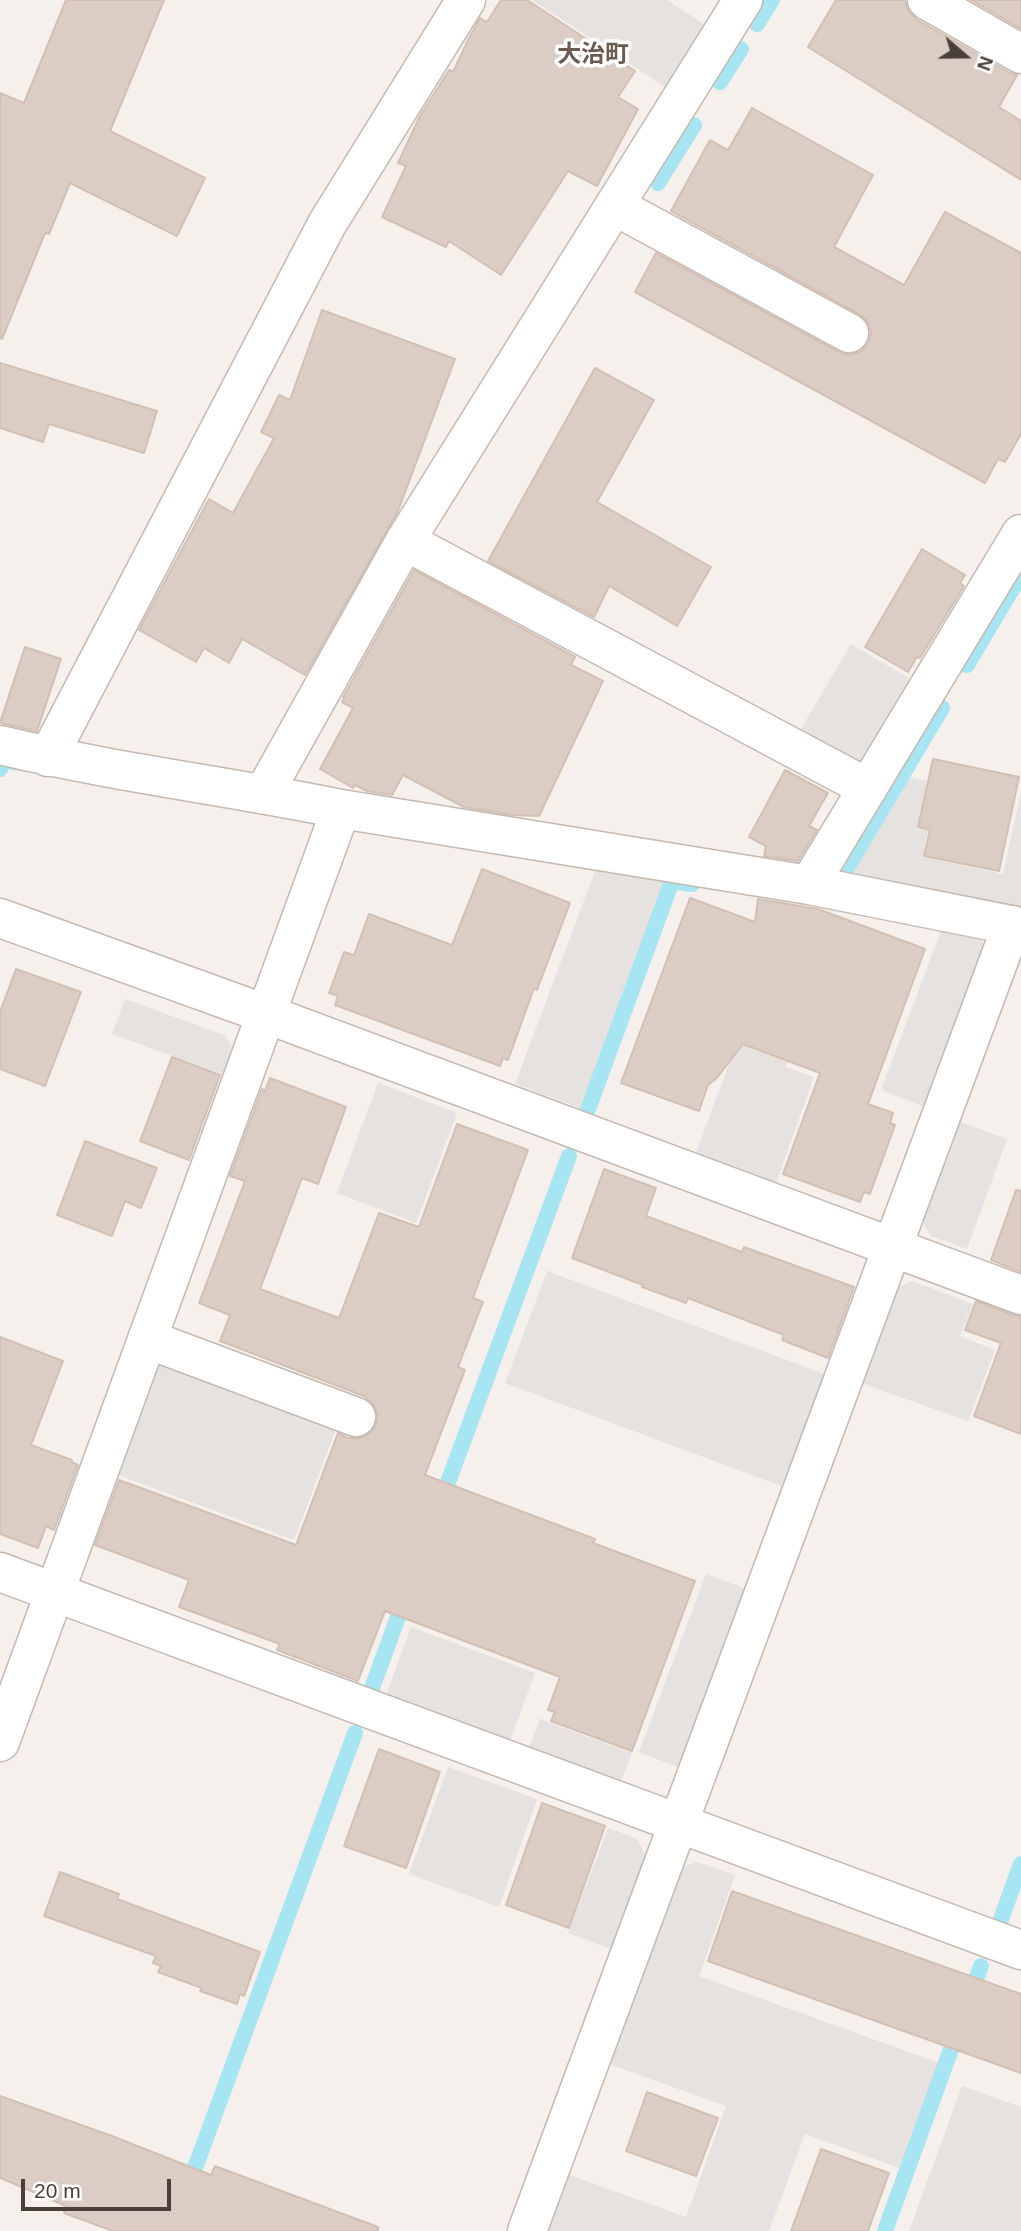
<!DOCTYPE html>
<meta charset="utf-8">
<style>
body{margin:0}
#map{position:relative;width:1021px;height:2231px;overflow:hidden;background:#f6f0ec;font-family:Helvetica,sans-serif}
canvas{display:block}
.north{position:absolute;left:930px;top:21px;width:70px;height:70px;-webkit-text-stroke:5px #fff;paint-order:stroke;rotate:110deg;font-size:19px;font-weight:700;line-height:28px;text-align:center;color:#4b4039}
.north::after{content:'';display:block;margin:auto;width:24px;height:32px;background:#4b4039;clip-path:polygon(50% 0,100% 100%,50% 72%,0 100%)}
.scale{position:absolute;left:21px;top:2179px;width:150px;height:32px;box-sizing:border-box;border:4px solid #4b4039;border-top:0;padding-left:9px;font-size:21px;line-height:24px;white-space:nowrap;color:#4b4039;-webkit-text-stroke:5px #fff;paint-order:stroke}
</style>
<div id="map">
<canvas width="1021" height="2231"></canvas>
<div class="north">N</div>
<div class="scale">20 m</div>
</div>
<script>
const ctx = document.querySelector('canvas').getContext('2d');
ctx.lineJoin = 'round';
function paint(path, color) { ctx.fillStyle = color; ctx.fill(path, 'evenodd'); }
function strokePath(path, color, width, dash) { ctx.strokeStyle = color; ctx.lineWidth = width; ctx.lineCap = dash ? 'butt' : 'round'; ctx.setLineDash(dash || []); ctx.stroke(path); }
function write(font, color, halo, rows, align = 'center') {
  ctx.font = font + ' Helvetica,"Noto Sans JP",sans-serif'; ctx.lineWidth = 7; ctx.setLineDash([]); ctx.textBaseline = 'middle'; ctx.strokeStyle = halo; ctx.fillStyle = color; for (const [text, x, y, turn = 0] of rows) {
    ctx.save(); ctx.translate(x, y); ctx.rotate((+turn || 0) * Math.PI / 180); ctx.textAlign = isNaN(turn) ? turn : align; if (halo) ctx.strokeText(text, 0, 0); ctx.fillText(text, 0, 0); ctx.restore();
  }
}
paint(new Path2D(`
 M532,0H667L708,27L668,89Z
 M851,644L912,680L856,768L798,734Z
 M908,777L927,781L917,829L928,831L923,857L1003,874L1021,792V915L847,878Z
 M598,863L667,873L580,1108L515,1084Z
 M944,923L975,929L985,946L925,1107L881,1090Z
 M125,999L224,1035L235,1049L225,1075L112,1034Z
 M750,1007L801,1027L786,1067L814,1077L776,1183L696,1153Z
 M378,1083L457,1113L416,1223L337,1193Z
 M958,1121L1007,1139L967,1249L931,1236L921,1220Z
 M547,1271L830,1376L789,1489L505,1383Z
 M912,1281L973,1304L960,1336L995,1350L968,1421L863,1384L899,1287Z
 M158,1363L336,1429L294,1540L118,1475Z
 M706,1574L751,1591L685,1770L639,1752Z
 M411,1627L535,1673L510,1741L386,1695Z
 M540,1719L632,1753L621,1782L529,1748Z
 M448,1767L537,1799L499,1907L409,1874Z
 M608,1828L636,1838L649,1862L616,1951L568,1933Z
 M697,1862L735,1875L699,1976L939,2063L902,2169L805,2134L769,2231H543L564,2173L686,2217L726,2106L606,2063L676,1869Z
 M962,2086L1021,2107V2231H909Z`), '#e5e2e0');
strokePath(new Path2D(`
 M757,24L772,0
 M720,82L741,49
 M658,183L694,125
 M967,665L1021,574
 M0,769L3,760L19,763
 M838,883L942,708
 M587,1112L672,881L692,884
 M441,1501L569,1156
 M372,1688L405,1598
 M1000,1922L1021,1864
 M970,1996L981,1966
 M188,2187L355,1733
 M885,2231L958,2030`), '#a8e5f2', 16);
const building = new Path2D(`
 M66,0H164L110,131L205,178L177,236L70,183L49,234L45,233L2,339L0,338V93L24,103Z
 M501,0H527L635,71L618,97L638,109L597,186L568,171L501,275L449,241L446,247L382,217L406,166L398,163L420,116L449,70L453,72L470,36L480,18L487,22Z
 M836,0H905L908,10L916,19L1010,73L1017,75L999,107L1021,121V180L808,47Z
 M971,0H1021V29Z
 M752,108L873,175L834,247L904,285L945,212L1021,253V434L1005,462L998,459L985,483L635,292L656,253L839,352L850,355L861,351L868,344L871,332L867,321L859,314L671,211L710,140L728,150Z
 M322,310L455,359L398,511L305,675L242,639L229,663L204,648L196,662L139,630L209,499L233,513L274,438L261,432L279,395L290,400Z
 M0,363L157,411L144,453L49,424L43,442L0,428Z
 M595,368L654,400L597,502L711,567L677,626L609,586L594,617L488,561Z
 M922,549L965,575L960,583L964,586L920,658L917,657L908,672L865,647Z
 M414,570L575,657L571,665L603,681L539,816L512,815L464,807L403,775L392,795L367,791L355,785L353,788L320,769L353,708L342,702L344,698L343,697Z
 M25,647L61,659L37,731L0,723Z
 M933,759L1019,777L999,871L924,856L930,830L918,827Z
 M785,770L828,793L809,826L817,830L798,861L764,856L766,846L749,837Z
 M482,869L570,903L537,990L534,988L508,1060L503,1058L500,1066L335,1005L338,996L329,993L344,952L354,955L369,914L452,945Z
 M690,898L755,922L758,899L818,909L925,949L868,1104L893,1113L890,1123L895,1125L870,1194L864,1192L860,1202L783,1174L820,1073L743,1044L716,1079L708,1085L699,1111L621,1083Z
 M16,969L81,992L45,1086L0,1069V1012Z
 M172,1057L220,1075L189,1160L140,1141Z
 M270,1078L346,1107L318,1184L302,1178L260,1289L339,1318L379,1213L419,1227L457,1124L528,1150L473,1298L483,1302L458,1367L465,1370L425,1475L595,1539L593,1543L695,1581L632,1751L551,1721L555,1712L548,1710L560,1677L385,1611L358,1681L277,1650L280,1644L179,1607L189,1580L95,1545L119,1480L296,1545L338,1433L348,1438H360L370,1433L376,1425L377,1413L372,1403L364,1396L220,1341L230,1315L199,1303L245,1181L230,1176L262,1089L265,1091Z
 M85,1141L157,1168L141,1208L125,1201L112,1236L57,1215Z
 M604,1169L656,1188L646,1216L742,1252L744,1247L854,1287L828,1358L782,1340L784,1335L688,1298L686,1303L642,1287L643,1285L572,1258Z
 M1016,1190L1021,1191V1272L991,1260Z
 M976,1301L1013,1315L1021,1316V1434L974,1416L1001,1343L965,1330Z
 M0,1337L63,1361L31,1445L72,1460L71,1462L78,1465L54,1530L46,1526L38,1548L0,1534Z
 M379,1749L440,1772L406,1868L344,1846Z
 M542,1803L605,1826L569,1928L506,1905Z
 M60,1872L119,1894L117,1899L260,1952L244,1996L240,1994L237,2004L200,1991L202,1988L158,1972L161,1966L153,1963L156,1956L44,1916Z
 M732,1891L1021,1994V2073L708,1961Z
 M647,2092L718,2118L696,2176L626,2151Z
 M0,2096L112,2136L211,2175L215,2166L378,2227V2231H113L64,2213L66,2206L0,2178Z
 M821,2149L889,2173L868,2231H791Z`);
paint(building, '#dbccc4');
strokePath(building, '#d3c0b4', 2);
const minor = new Path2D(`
 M927,0L1021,54
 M615,206L849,333
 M405,541L868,788
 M0,745C112,772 228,786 341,809L809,885L1021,927
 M48,757L327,224L466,0
 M264,793L405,541L743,0
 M809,885L1021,534
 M0,918L266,1014L1021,1295
 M147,1339L356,1417
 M0,1572L1021,1950
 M0,1742L341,809
 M527,2231L1012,925`);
strokePath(minor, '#c5b9b1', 41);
strokePath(minor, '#fff', 38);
write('bold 24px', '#6e5b50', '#fff', [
 ["大治町",593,55]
]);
</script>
